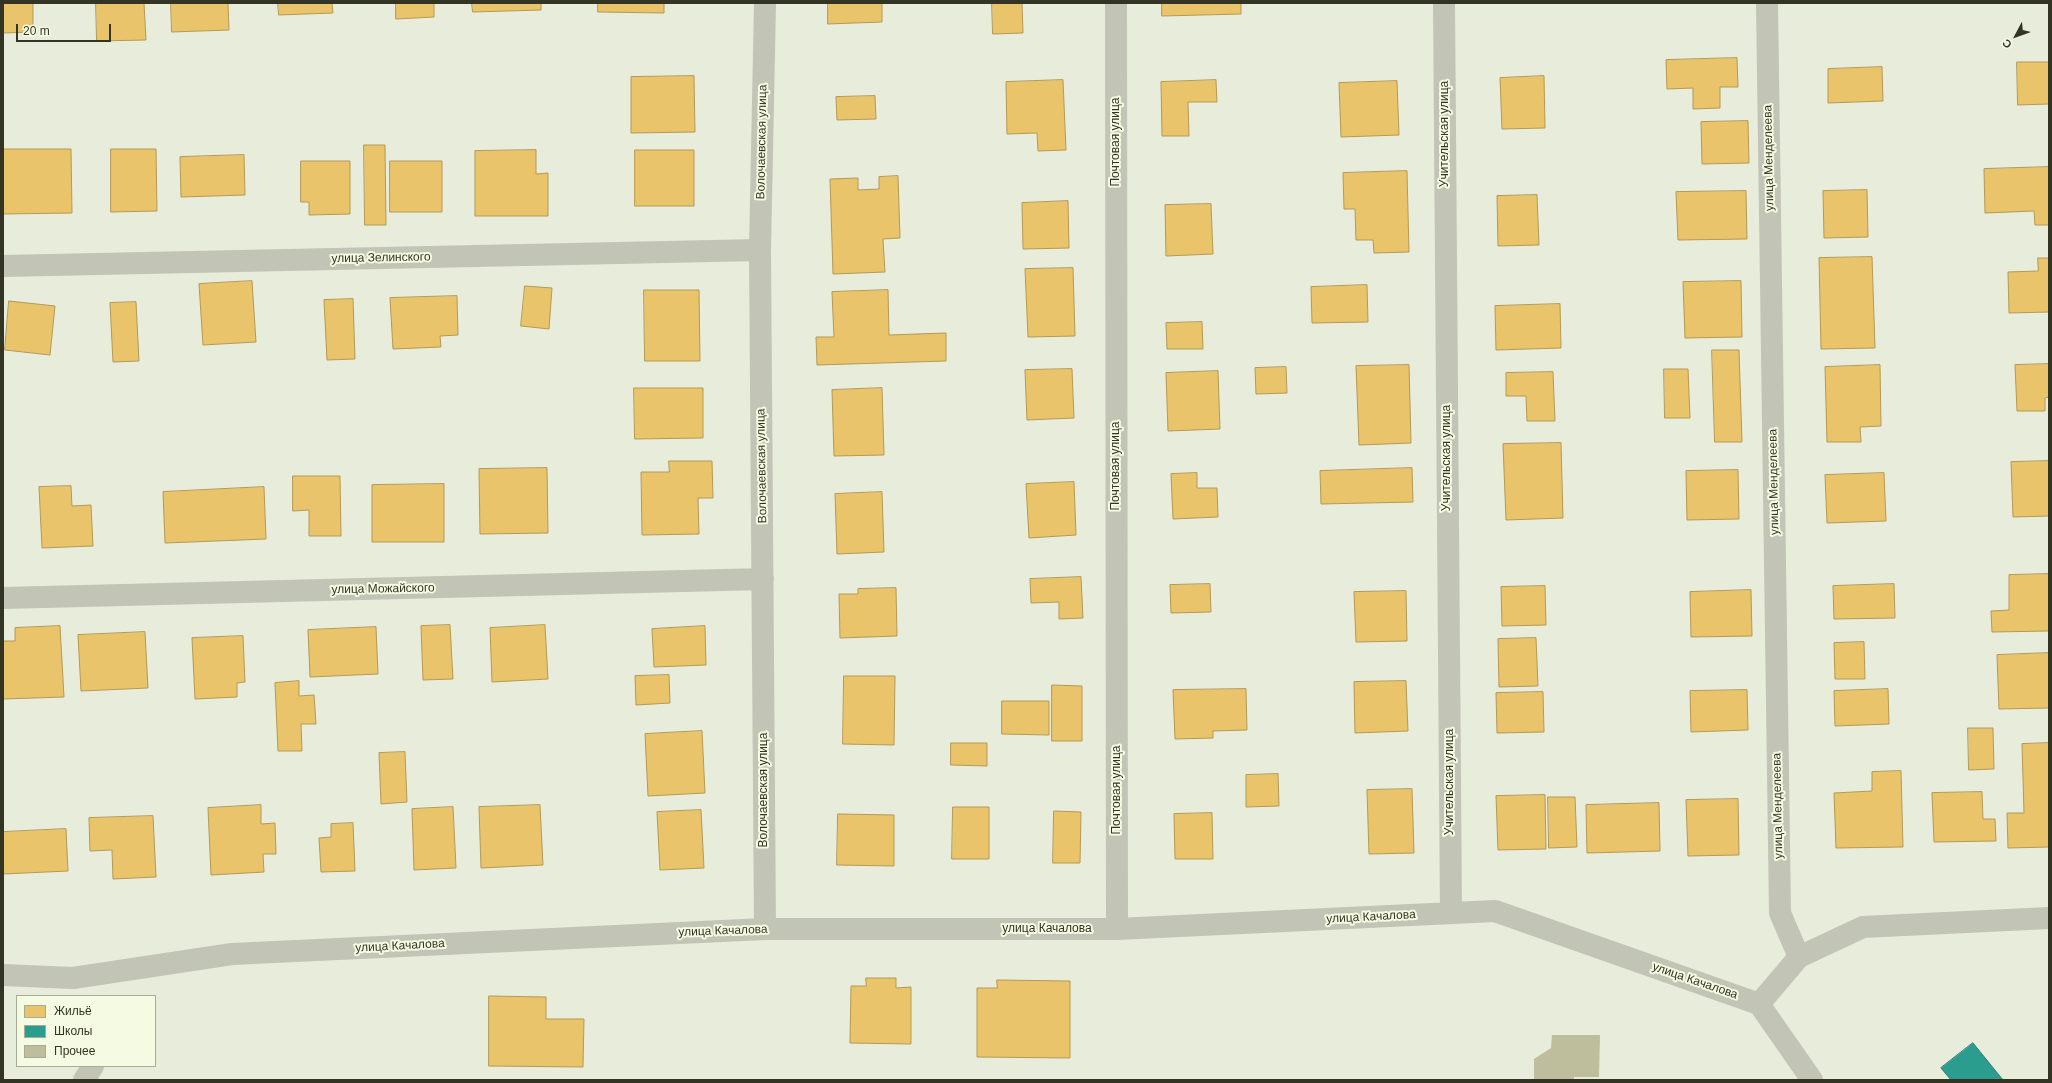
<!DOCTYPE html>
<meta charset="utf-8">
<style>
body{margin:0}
#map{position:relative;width:2052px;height:1083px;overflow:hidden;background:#e8ecdb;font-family:Helvetica,sans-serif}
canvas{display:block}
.frame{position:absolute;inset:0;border:4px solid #343424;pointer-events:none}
.legend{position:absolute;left:16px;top:995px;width:140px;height:72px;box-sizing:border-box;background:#f5fae2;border:1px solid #a8ab96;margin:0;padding:5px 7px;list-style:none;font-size:12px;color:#343424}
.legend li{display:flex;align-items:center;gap:8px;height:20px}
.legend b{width:20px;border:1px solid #a8ab96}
.north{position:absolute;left:1996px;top:16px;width:40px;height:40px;-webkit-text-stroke:3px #f5fae2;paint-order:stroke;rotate:229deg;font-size:11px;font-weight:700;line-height:16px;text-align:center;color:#343424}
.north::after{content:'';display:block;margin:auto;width:14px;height:18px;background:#343424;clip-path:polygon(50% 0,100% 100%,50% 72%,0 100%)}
.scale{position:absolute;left:16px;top:24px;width:95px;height:18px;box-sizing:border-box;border:2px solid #343424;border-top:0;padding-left:5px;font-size:12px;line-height:14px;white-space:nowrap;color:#343424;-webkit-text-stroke:3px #f5fae2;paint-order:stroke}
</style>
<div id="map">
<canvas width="2052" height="1083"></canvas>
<div class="frame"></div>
<ul class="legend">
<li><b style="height:11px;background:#e9c46a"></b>Жильё</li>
<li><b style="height:11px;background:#2a9d8f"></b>Школы</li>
<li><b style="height:11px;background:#bfbe9c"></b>Прочее</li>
</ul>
<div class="north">С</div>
<div class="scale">20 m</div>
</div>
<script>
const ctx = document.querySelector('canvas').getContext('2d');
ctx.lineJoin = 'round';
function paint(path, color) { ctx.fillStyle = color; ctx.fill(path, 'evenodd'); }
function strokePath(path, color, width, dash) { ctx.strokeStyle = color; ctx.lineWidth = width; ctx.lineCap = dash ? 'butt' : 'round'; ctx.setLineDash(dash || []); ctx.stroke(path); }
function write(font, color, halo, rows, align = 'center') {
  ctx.font = font + ' Helvetica,sans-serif'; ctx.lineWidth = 4; ctx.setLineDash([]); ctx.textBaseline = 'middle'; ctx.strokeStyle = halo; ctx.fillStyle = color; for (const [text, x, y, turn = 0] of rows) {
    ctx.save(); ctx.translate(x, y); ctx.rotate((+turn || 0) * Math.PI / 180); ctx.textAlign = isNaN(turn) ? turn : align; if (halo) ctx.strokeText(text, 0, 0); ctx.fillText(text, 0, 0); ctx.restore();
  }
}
const homes = new Path2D(`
 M3,3H33V32L3,33Z
 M96,3H144L146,40L97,41Z
 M171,3H228L229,30L172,32Z
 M278,3H332L333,13L279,15Z
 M396,3H434V17L396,19Z
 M472,3H541V10L473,12Z
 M598,3H664V13L598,12Z
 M828,3H882V22L828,24Z
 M992,3H1022L1023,33L993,34Z
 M1162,3H1241V14L1162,16Z
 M1737,58L1738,87H1720V108L1693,109V88L1667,89L1666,60Z
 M2017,62H2049V104L2018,105Z
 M1882,67L1883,101L1828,103V69Z
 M694,76L695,132L631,133V77Z
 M1544,76L1545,128L1502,129L1500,78Z
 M1063,80L1066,150L1038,151L1037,133L1007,134L1006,82Z
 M1216,80L1217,102H1188L1189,136H1162L1161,82Z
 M1397,81L1399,135L1341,137L1339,83Z
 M875,96L876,119L837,120L836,97Z
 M1748,121L1749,163L1702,164L1701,122Z
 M364,145H385L386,225H365Z
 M3,149H71L72,213L3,214Z
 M111,149H156L157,211L111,212Z
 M536,150V174L548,173V216H475V151Z
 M635,150H694V206H635Z
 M244,155L245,195L181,197L180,157Z
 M301,161H350V214L309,215V202H301Z
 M390,161H442V212H390Z
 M2049,167V225H2035L2034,211L1985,213L1984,169Z
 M1407,171L1409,252L1374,253L1373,240H1356L1355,209H1344L1343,173Z
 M898,176L900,238L883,239L885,272L833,274L830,179L858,178V190L879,189V177Z
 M1867,190L1868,237L1824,238L1823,191Z
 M1746,191L1747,239L1678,240L1676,192Z
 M1537,195L1539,245L1498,246L1497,196Z
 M1068,201L1069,248L1023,249L1022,203Z
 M1211,204L1213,254L1166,256L1165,205Z
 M1872,257L1875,348L1821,349L1819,258Z
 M2038,258H2049V312L2009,313L2008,272L2038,271Z
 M1073,268L1075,336L1028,337L1025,269Z
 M252,281L256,342L203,345L199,284Z
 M1741,281L1742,337L1685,338L1683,282Z
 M1367,285L1368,322L1312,323L1311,287Z
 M525,286L552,288L549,329L521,326Z
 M644,290H699L700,361H645Z
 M888,290L889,335L946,333V361L817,365L816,337H834L832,292Z
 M457,296L458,335L440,336L441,347L393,349L390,298Z
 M353,299L355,359L327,360L324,300Z
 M9,301L55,306L50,355L5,350Z
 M136,302L139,361L113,362L110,303Z
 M1560,304L1561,348L1496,350L1495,306Z
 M1202,322L1203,349H1167L1166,323Z
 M1712,350H1739L1742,442H1715Z
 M2049,364V397L2045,398V411H2017L2015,365Z
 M1409,365L1411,443L1359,445L1356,366Z
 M1880,365L1881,426L1860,427L1861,442H1827L1825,367Z
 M1286,367L1287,393L1256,394L1255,368Z
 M1072,369L1074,418L1027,420L1025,370Z
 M1664,369H1688L1690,418H1665Z
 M1218,371L1220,429L1168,431L1166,373Z
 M1553,372L1555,421H1527L1526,396H1506V373Z
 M634,388H703V438L635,439Z
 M882,388L884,455L834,456L832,390Z
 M1561,443L1563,518L1506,520L1503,444Z
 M669,461H712L713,498H698L699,534L642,535L641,472H669Z
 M2049,461V516L2013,517L2011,462Z
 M547,468L548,533L480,534L479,469Z
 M1412,468L1413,502L1321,504L1320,471Z
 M1738,470L1739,519L1687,520L1686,471Z
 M1197,473V488H1217L1218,517L1173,519L1171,474Z
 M1884,473L1886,521L1827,523L1825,475Z
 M293,476H340L341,536H309V510L293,511Z
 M1074,482L1076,535L1029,538L1026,484Z
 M444,484V542H372V485Z
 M71,486L72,506L91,505L93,546L42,548L39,487Z
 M264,487L266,539L165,543L163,492Z
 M882,492L884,552L837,554L835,494Z
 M2049,574V631L1992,632L1991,611L2009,610V575Z
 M1081,577L1083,618L1059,619V602L1031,603L1030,579Z
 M1210,584L1211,612L1171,613L1170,585Z
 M1894,584L1895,618L1834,619L1833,586Z
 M1545,586L1546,625L1502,626L1501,587Z
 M896,588L897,636L840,638L839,594H858V589Z
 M1751,590L1752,636L1691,637L1690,592Z
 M1406,591L1407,641L1356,642L1354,592Z
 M450,625L453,679L423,680L421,626Z
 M545,625L548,679L492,682L490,628Z
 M60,626L64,697L3,699V641H15V628Z
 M705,626L706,665L654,667L652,629Z
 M376,627L378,674L310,677L308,630Z
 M145,632L148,688L81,691L78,635Z
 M243,636L245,682L237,683V697L195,699L192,638Z
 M1536,638L1538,686L1499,687L1498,639Z
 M1864,642L1865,679H1835L1834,643Z
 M2049,653V708L1999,709L1997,655Z
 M669,675L670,703L636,705L635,676Z
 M844,676H895L894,745L843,744Z
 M299,681V696L314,695L316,724H301L302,751H278L275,683Z
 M1406,681L1408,731L1355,733L1354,682Z
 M1052,685L1082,686V741H1052Z
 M1246,689L1247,730L1213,731V738L1175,739L1173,690Z
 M1888,689L1889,724L1835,726L1834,691Z
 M1747,690L1748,730L1691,732L1690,691Z
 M1543,692L1544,732L1497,733L1496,693Z
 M1002,701H1049V735L1002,734Z
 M1968,728H1993L1994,769L1969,770Z
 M702,731L705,793L648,796L645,734Z
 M951,743H987V766L951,765Z
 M2049,743V847L2008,848L2007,813H2024L2022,744Z
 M405,752L407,802L381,804L379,753Z
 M1901,771L1903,847L1836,848L1834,793L1872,791V772Z
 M1278,774L1279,806L1246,807V775Z
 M1412,789L1414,853L1369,854L1367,790Z
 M1982,792L1983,819H1995L1996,841L1934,842L1932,793Z
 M1545,795L1546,849L1498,850L1496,796Z
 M1548,797H1575L1577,847L1549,848Z
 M1738,799L1739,855L1688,856L1686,800Z
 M1659,803L1660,851L1587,853L1586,805Z
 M261,805V824L275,823L276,854H263L264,872L211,875L208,808Z
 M540,805L543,865L481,868L479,807Z
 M453,807L456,868L414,870L412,809Z
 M953,807H989V859H952Z
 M701,810L704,868L660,870L657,812Z
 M1054,811L1081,812L1080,863H1053Z
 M1212,813L1213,859H1175L1174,814Z
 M838,814L894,815V866L837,865Z
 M153,816L156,877L113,879L112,850L90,851L89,818Z
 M353,823L355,871L321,872L319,838L331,837V824Z
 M66,829L68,871L3,874V832Z
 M866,978H896V988L911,987V1044L850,1043L851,986H866Z
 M997,980L1070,981V1058L977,1057V988H997Z
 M489,996L546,997V1019H584L583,1067L489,1066Z`);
paint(homes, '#e9c46a');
strokePath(homes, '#b39955', 1);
const schools = new Path2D(`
 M1973,1043L2003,1080H1951L1941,1068Z`);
paint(schools, '#2a9d8f');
strokePath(schools, '#2d7e6f', 1);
paint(new Path2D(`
 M1552,1035H1600L1599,1077H1574V1080H1534V1059L1551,1048Z`), '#bfbe9c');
strokePath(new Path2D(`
 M1116,3L1117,929
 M1444,3L1451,913
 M1767,3L1780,913L1799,957
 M3,266L760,250
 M3,598L763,579
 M765,929L760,250L765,3
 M3,975L73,978L232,954L765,929H1117L1495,911L1759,1004L1799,957L1863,927L2049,918
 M1759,1004L1812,1080
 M84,1080L93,1066`), '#c2c4b5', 22);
write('12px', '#343424', '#f5fae2', [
 ["Учительская улица",1445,134,-90],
 ["Волочаевская улица",762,142,-89],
 ["Почтовая улица",1116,142,-90],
 ["улица Менделеева",1769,158,-91],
 ["улица Зелинского",381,258,-1],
 ["Учительская улица",1447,458,-90],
 ["Волочаевская улица",762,466,-91],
 ["Почтовая улица",1116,466,-90],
 ["улица Менделеева",1774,482,-91],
 ["улица Можайского",383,589,-1],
 ["Учительская улица",1450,782,-90],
 ["Волочаевская улица",764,790,-90],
 ["Почтовая улица",1117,790,-90],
 ["улица Менделеева",1778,806,-91],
 ["улица Качалова",1371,917,-3],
 ["улица Качалова",1047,929],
 ["улица Качалова",723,931,-2],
 ["улица Качалова",400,946,-3],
 ["улица Качалова",1695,981,19]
]);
</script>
